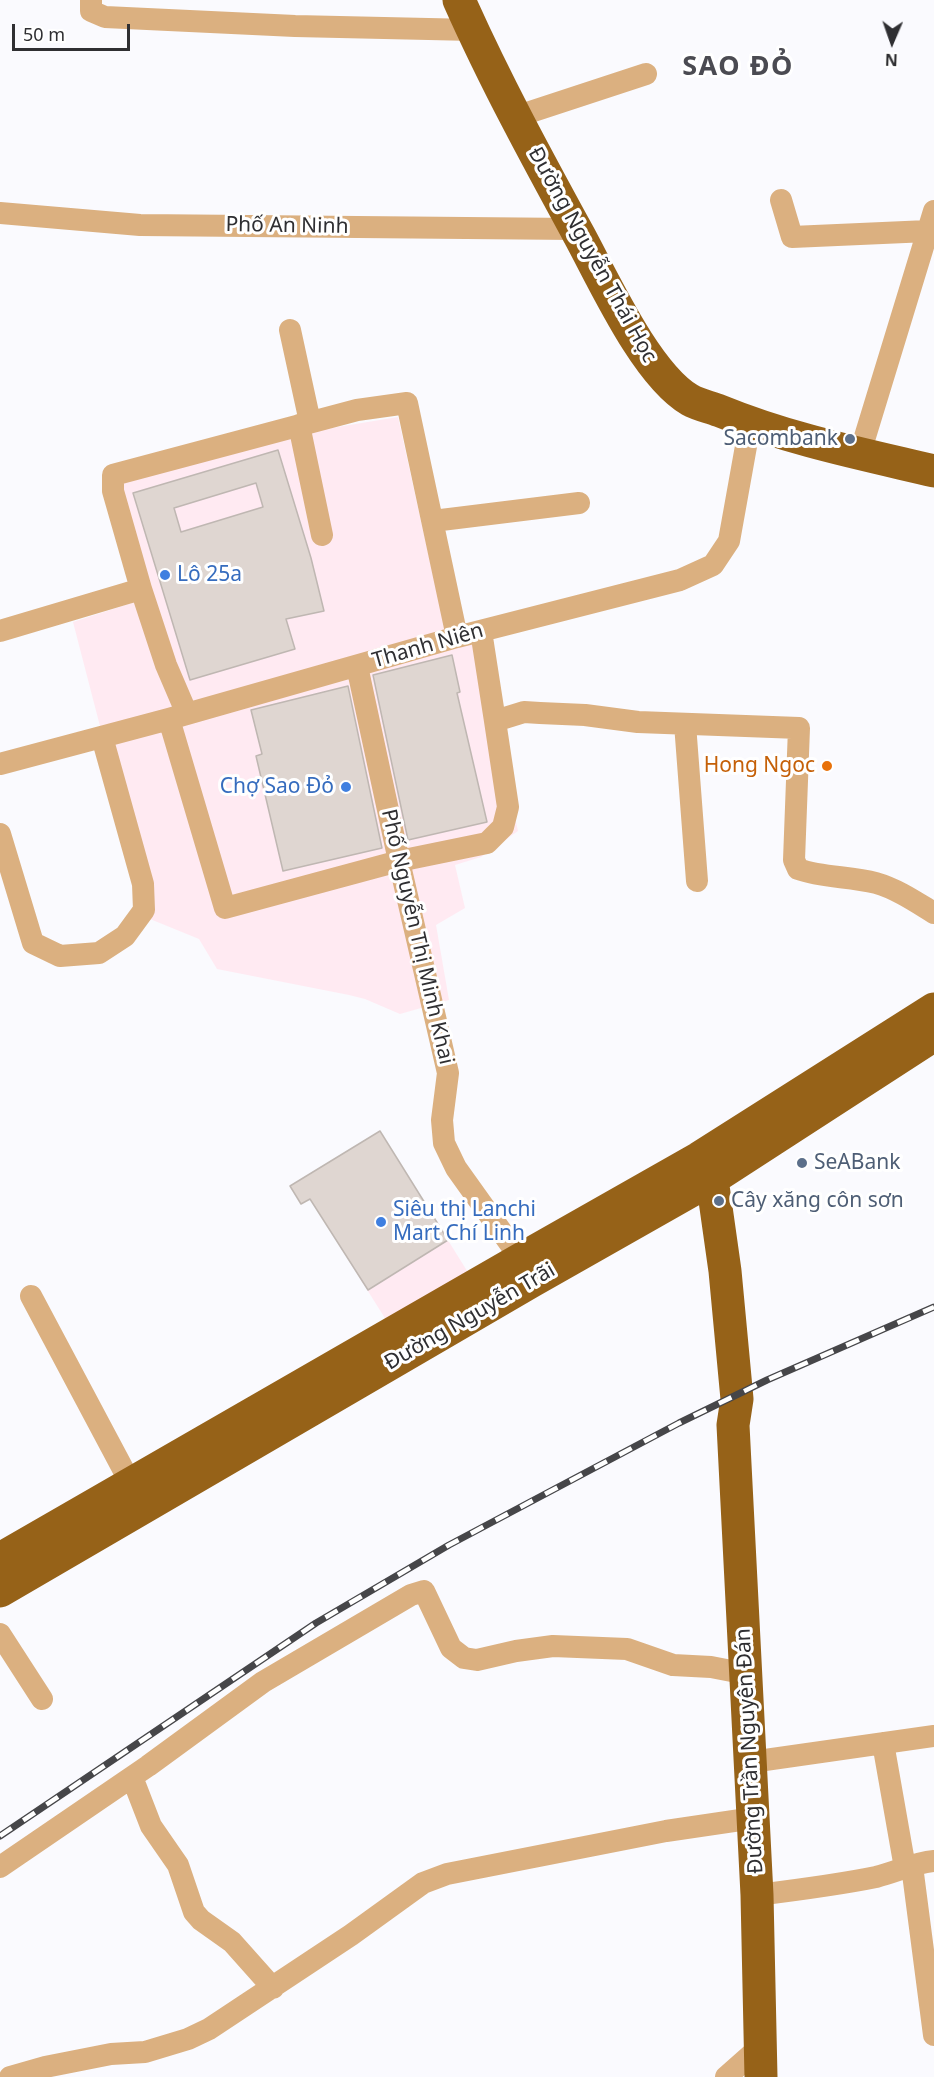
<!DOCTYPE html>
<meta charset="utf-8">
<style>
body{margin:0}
#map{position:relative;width:934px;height:2077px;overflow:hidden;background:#fafafe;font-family:"Noto Sans",sans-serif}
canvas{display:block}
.north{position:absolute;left:862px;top:12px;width:60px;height:60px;-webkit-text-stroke:4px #fff;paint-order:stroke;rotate:182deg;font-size:16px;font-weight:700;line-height:24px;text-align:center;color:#2f2f32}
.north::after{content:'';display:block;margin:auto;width:21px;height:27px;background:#2f2f32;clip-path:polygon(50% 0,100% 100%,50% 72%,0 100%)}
.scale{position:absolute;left:12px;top:24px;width:118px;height:27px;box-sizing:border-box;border:3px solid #2f2f32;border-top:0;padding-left:8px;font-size:18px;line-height:21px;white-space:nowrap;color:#2f2f32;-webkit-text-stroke:4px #fff;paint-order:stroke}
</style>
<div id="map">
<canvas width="934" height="2077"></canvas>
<div class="north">N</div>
<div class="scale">50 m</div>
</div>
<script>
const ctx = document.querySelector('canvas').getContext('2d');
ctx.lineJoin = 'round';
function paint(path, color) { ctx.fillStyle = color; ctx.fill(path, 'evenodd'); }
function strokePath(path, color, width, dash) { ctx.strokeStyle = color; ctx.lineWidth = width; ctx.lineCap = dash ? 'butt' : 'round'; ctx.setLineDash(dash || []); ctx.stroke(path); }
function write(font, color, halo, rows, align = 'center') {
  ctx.font = font + ' "Noto Sans",sans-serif'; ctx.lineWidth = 6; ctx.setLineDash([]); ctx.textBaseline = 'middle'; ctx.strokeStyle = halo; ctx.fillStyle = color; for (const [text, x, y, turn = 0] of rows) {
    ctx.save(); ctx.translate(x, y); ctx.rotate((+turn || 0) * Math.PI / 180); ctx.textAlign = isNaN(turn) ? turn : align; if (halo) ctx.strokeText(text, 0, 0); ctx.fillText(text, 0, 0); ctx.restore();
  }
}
paint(new Path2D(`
 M398,417L444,625L455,649L476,642L518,831L481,857L455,865L465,908L436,925L449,1000L400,1014L365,999L349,995L217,969L199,939L150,919L73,622L141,600L117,484L283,436Z
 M380,1131L469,1274L388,1323L310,1199L301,1204L290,1186Z`), '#ffeaf2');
const building = new Path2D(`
 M278,450L311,558L324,611L286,619L295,649L190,680L133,493ZM256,483L263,507L181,532L174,508Z
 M452,655L460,692L457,693L487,822L408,840L373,675Z
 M348,686L382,848L283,871L256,756L262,754L251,710Z
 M380,1131L448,1240L368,1290L310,1199L301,1204L290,1186Z`);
paint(building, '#dfd6d1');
strokePath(building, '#bfb7b2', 1.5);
strokePath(new Path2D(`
 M91,0V11L105,17L295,26L473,30
 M515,117L646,74
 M781,200L792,237L928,231
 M0,213L140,225L575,229
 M290,330L310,422
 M299,425L322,535
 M860,453L934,211
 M433,521L579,503
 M141,589L166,665L187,714
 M0,631L141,589L113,491V475L357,410L407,403L457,637
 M481,631L495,721L524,712L540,713L585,715L638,722L799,728L794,860L798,869C823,878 850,876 876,883C897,889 916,902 934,913
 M357,666L399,861L448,1073L442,1120L444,1143L456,1168L521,1259
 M169,719L225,908L399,861L487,843L503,827L508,807L495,721
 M685,724L697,881
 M0,764L169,719L457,637L680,580L713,565L729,541L750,424
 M0,834L33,943L60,956L99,953L125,936L144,910L143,884L102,737
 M31,1296L131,1484
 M0,1634L42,1699
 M883,1743L905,1868
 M751,1762L934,1736
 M132,1777L151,1826L178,1865L194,1912L201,1920L232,1942L273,1988
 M912,1866L934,2035
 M0,1867L148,1766L263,1682L411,1595L424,1591L451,1648L464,1658L477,1660L516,1651L553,1646L627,1649L673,1665L711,1667L747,1674
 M757,1895C797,1890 837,1885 876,1877C896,1872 914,1863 934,1861
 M10,2077L45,2067L111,2054L145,2052L188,2039L209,2029L351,1935L423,1883L447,1874L666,1831L754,1818
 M726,2077L761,2046`), '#dbb080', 22);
strokePath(new Path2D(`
 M459,0C495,81 537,158 579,235C604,281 646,374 690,400C699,405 710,407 720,411C788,439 862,454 934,471
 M702,1163L712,1179L725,1271L737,1399L733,1425L757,1895L761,2077
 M0,1559L521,1259L699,1158L934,1009
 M0,1591L532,1281L712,1179L934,1035`), '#966218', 33);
const rail = new Path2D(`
 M0,1836L316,1623L449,1545L679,1423L767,1380L934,1307`);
strokePath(rail, '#464649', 7);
strokePath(rail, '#fff', 4.5, [14]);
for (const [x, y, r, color] of [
 [850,439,6,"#5c6f8a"],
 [165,575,6,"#3f7fe0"],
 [827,766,6,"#e8710a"],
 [346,787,6,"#3f7fe0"],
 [802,1163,6,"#5c6f8a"],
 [719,1201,6,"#5c6f8a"],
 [381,1222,6,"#3f7fe0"]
]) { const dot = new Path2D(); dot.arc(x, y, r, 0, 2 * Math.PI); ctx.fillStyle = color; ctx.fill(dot); strokePath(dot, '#fff', 2); }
write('21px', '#2f2f32', '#fff', [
 ["Phố An Ninh",287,226,1],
 ["Đường Nguyễn Thái Học",592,255,61],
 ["Thanh Niên",428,646,-16],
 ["Phố Nguyễn Thị Minh Khai",417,937,77],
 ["Đường Nguyễn Trãi",470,1317,-30],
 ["Đường Trần Nguyên Đán",750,1751,-93]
]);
write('21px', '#4e5e75', '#fff', [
 ["Sacombank",838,439,"right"],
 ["SeABank",814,1163],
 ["Cây xăng côn sơn",731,1201]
], 'left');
write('21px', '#366cbe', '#fff', [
 ["Lô 25a",177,575],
 ["Chợ Sao Đỏ",334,787,"right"],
 ["Siêu thị Lanchi",393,1210],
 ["Mart Chí Linh",393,1234]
], 'left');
write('21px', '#c56008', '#fff', [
 ["Hong Ngoc",815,766]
], 'right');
ctx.letterSpacing = '1.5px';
write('bold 27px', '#4b4b52', '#fff', [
 ["SAO ĐỎ",738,67]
]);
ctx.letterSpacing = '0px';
</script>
